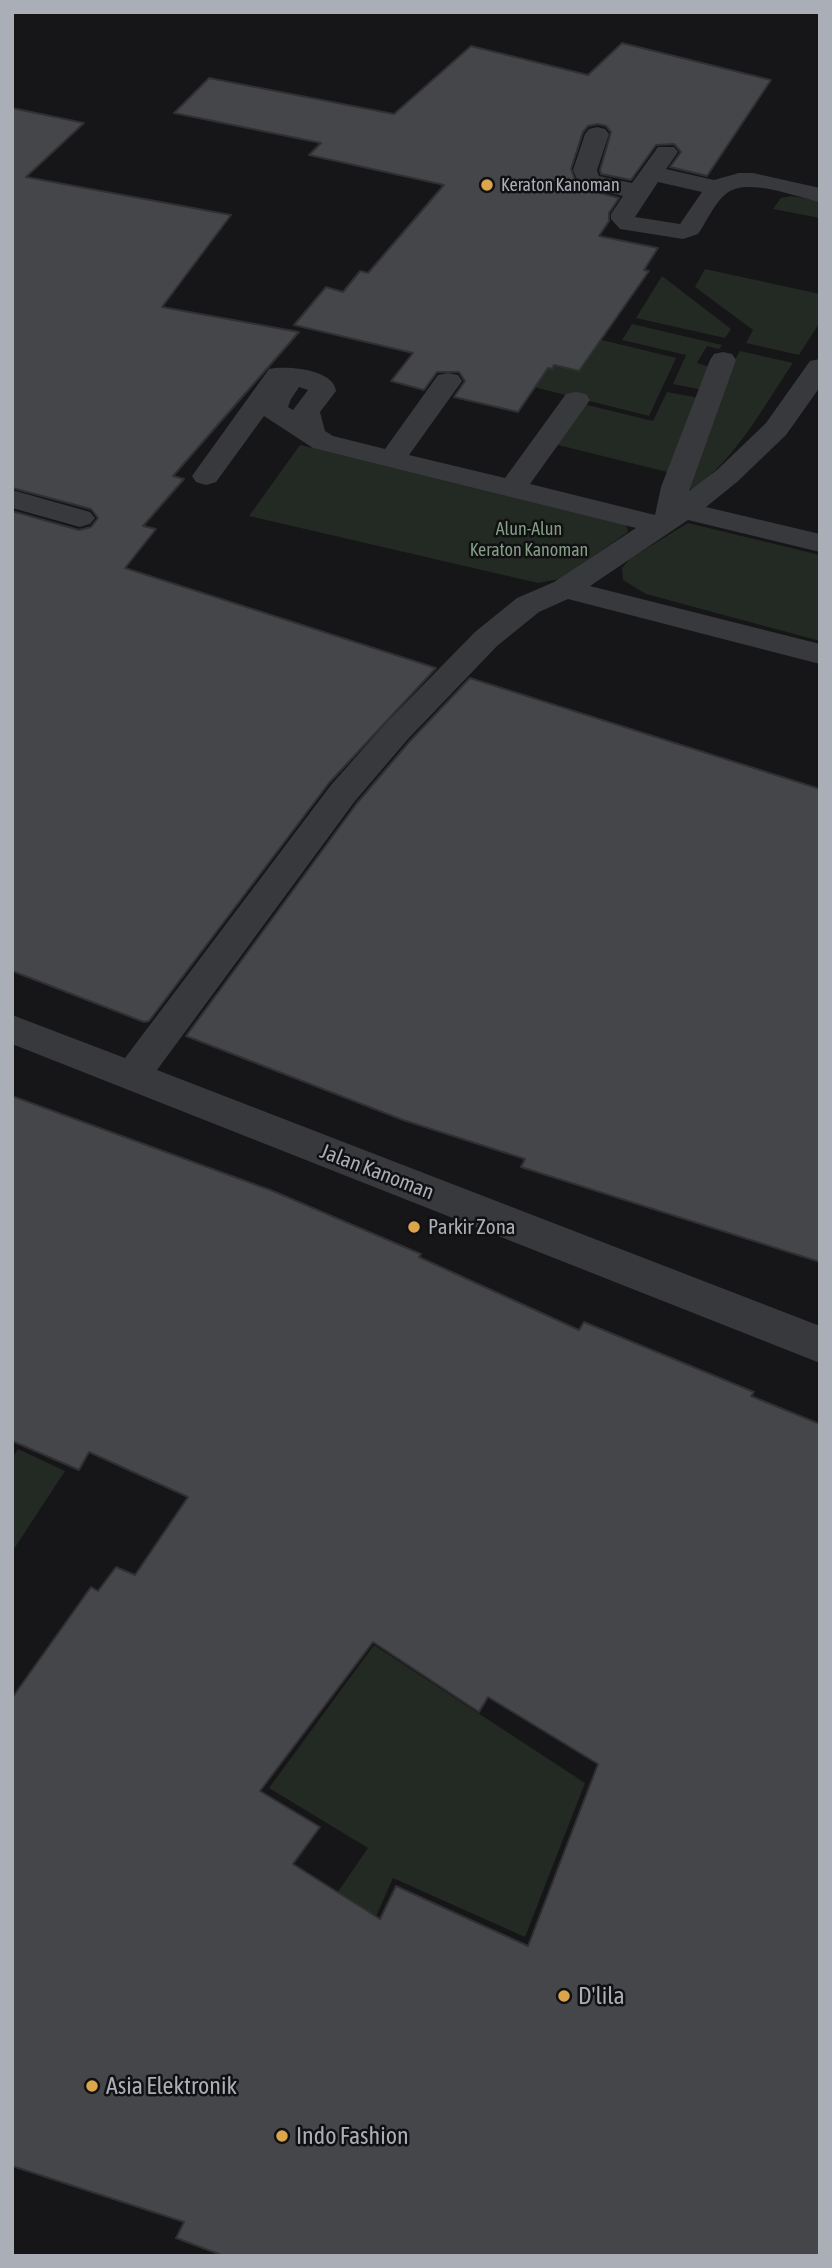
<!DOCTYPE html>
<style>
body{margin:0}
#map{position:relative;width:832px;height:2268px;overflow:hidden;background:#161618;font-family:"Asap Condensed",sans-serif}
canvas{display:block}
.frame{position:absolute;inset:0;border:14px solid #aaaeb6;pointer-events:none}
</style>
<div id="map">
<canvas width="832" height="2268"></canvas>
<div class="frame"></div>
</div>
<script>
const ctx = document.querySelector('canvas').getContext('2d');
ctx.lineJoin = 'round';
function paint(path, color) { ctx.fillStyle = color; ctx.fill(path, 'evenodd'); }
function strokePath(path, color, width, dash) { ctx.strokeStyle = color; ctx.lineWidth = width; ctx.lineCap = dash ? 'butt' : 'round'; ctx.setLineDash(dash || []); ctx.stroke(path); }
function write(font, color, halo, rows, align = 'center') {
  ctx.font = font + ' "Asap Condensed",sans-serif'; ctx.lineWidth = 5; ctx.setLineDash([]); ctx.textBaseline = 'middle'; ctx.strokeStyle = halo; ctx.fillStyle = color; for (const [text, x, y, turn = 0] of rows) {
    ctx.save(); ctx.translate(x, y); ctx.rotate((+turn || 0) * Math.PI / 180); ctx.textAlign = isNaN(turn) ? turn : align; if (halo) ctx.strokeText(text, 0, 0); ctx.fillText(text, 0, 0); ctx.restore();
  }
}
paint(new Path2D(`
 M791,196L820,201V218L773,209L781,198Z
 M705,269L820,294V322L799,355L746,343L753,330L695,287Z
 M662,276L731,329L725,338L636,318Z
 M632,324L722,345L719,349L707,346L697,363L710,367L703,390L673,384L686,355L622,340Z
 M549,327L676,358L649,416L514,382Z
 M740,351L793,363C763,407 737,458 693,489H689L731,366Z
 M667,392L699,398L671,473L554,444L583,404L653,421Z
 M300,445L616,518L626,524L628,532L560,579L538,583L249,516Z
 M688,523L820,555V641L646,594L623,580L622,568L631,558Z
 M18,1449L65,1471L12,1552V1458Z
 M374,1645L585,1783L525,1937L393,1878L366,1939L320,1918L368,1848L269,1788Z`), '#232923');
const building = new Path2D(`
 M622,43L771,80L707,176L670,167L681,152L674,144L656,145L631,180L601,174L600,170L611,132L606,126L598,124L588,126L583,132L571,169L578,187L619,198L609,213V221L599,236L658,248L644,270L649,271L579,371L554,365L552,369L548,368L518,412L454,397L465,381L459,372H437L424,390L391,381L413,353L294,325L326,287L343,292L360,271L368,273L444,185L309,155L321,143L174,113L209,78L394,114L471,46L588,75Z
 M12,108L84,123L26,177L231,215L162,307L299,332L173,476L184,479L143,526L156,529L125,568L436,668L329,783L149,1021L144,1022L12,971V511L79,530L91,527L98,518L91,509L12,488Z
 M470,678L820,789V1262L521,1167L525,1159L403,1120L186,1036L357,803L410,741Z
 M12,1096L273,1191L421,1254L419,1257L579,1330L584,1322L754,1392L751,1396L820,1424V2256H224L176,2238L184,2222L12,2166V1698L91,1587L98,1591L116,1567L135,1575L188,1497L89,1452L79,1470L12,1441ZM373,1642L479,1712L488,1697L598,1764L528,1946L396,1886L380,1919L293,1864L320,1827L260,1791Z`);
paint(building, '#45464a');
strokePath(building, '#303033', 2);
paint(new Path2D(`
 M597,127L605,129L609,134L597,170L599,176L632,183L658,147H674L678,152L666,169L714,180L739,173H753L820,188V202C797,197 747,177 727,193C714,203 707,221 698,234L683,239L620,229L611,219V214L623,196L580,186L573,170L585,134L589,129ZM658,182L702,192L680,224L635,217Z
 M723,352L732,354L736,360L689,491L717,470L766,423L810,361L820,359V387L786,435L737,482L706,507L820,534V552L688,520L590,586L820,644V664L568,599L539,612L497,646L408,739L355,801L157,1070L820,1326V1363L12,1044V1015L125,1058L331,785L386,723L475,632L517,598L554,582L636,528L313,448L264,416L216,482L206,485L196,482L192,476L269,369C286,365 334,369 336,391L320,412L325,431L333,436L385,449L438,375L448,373L458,375L462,381L409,455L505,478L566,394L576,392L586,394L590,400L530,484L655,515L661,487L710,360L714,354ZM299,387L308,390L293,410L288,407L291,399Z
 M12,490L90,512L95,518L90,524L80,527L12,508Z`), '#38393c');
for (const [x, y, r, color] of [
 [487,185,7,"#dba64b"],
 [414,1227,7,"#dba64b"],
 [564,1996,7,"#dba64b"],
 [92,2086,7,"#dba64b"],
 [282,2136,7,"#dba64b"]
]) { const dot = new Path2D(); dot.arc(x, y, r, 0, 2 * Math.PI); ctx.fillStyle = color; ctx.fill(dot); strokePath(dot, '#111113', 2.5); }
write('18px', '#aaaeb6', '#111113', [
 ["Keraton Kanoman",501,185]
], 'left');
write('18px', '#839e84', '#111113', [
 ["Alun-Alun",529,529],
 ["Keraton Kanoman",529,550]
]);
write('21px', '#aaaeb6', '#111113', [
 ["Jalan Kanoman",377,1172,21]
]);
write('21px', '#aaaeb6', '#111113', [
 ["Parkir Zona",428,1227]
], 'left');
write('24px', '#aaaeb6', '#111113', [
 ["D'lila",578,1996],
 ["Asia Elektronik",106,2086],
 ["Indo Fashion",296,2136]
], 'left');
</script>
